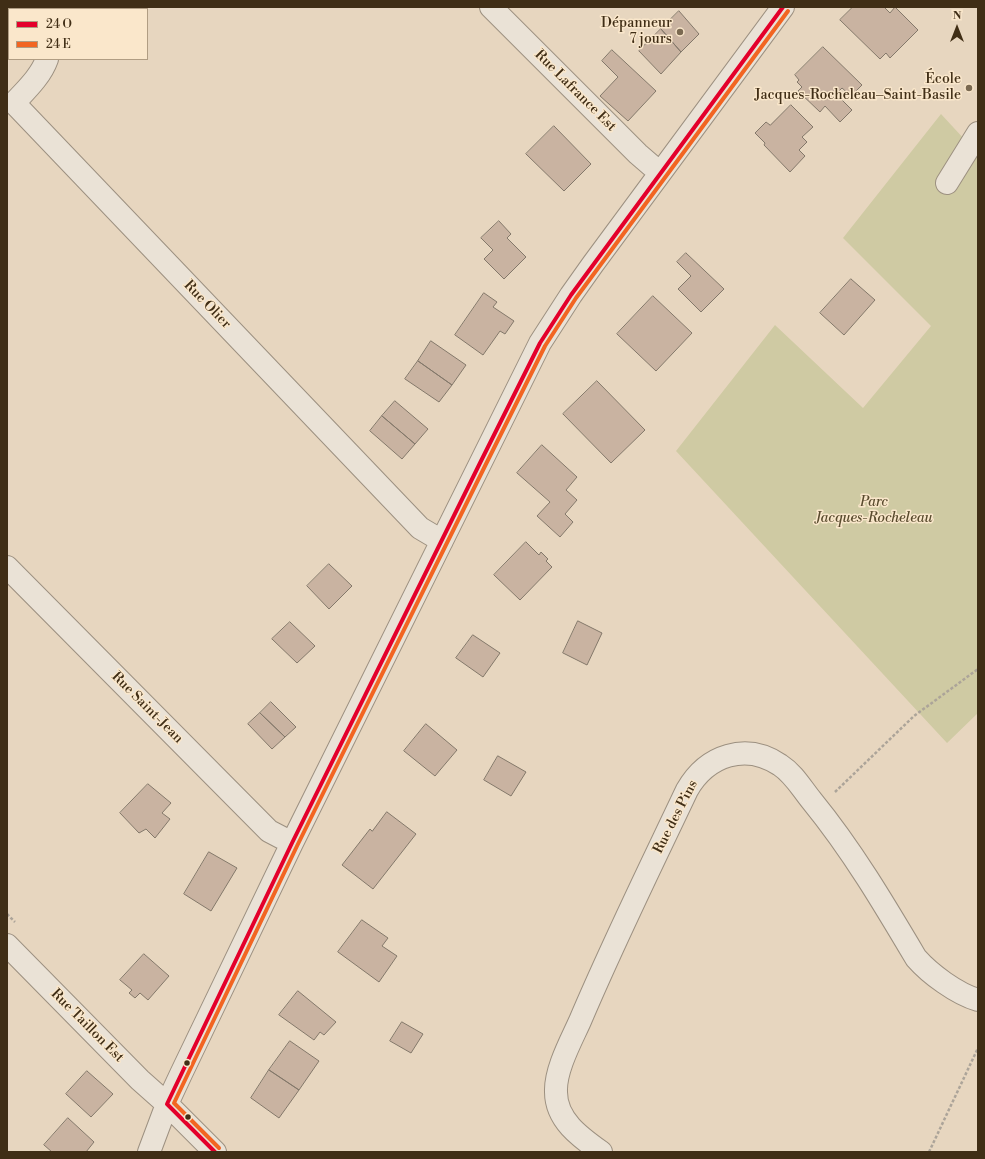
<!DOCTYPE html>
<meta charset="utf-8">
<style>
body{margin:0}
#map{position:relative;width:985px;height:1159px;overflow:hidden;background:#e7d6bf;font-family:"Libre Bodoni",serif}
canvas{display:block}
.frame{position:absolute;inset:0;border:8px solid #402e16;pointer-events:none}
.legend{position:absolute;left:8px;top:8px;width:140px;height:52px;box-sizing:border-box;background:#fae7cb;border:1px solid #b09d83;margin:0;padding:5px 7px;list-style:none;font-size:12px;color:#402e16}
.legend li{display:flex;align-items:center;gap:8px;height:20px}
.legend b{width:20px;border:1px solid #b09d83}
.north{position:absolute;left:937px;top:8px;width:40px;height:40px;-webkit-text-stroke:3px #fae7cb;paint-order:stroke;rotate:0deg;font-size:11px;font-weight:700;line-height:16px;text-align:center;color:#402e16}
.north::after{content:'';display:block;margin:auto;width:14px;height:18px;background:#402e16;clip-path:polygon(50% 0,100% 100%,50% 72%,0 100%)}
</style>
<div id="map">
<canvas width="985" height="1159"></canvas>
<div class="frame"></div>
<ul class="legend">
<li><b style="height:5px;background:#e4002b"></b>24 O</li>
<li><b style="height:5px;background:#f26522"></b>24 E</li>
</ul>
<div class="north">N</div>
</div>
<script>
const ctx = document.querySelector('canvas').getContext('2d');
ctx.lineJoin = 'round';
function paint(path, color) { ctx.fillStyle = color; ctx.fill(path, 'evenodd'); }
function strokePath(path, color, width, dash) { ctx.strokeStyle = color; ctx.lineWidth = width; ctx.lineCap = dash ? 'butt' : 'round'; ctx.setLineDash(dash || []); ctx.stroke(path); }
function write(font, color, halo, rows, align = 'center') {
  ctx.font = font + ' "Libre Bodoni",serif'; ctx.lineWidth = 3; ctx.setLineDash([]); ctx.textBaseline = 'middle'; ctx.strokeStyle = halo; ctx.fillStyle = color; for (const [text, x, y, turn = 0] of rows) {
    ctx.save(); ctx.translate(x, y); ctx.rotate((+turn || 0) * Math.PI / 180); ctx.textAlign = isNaN(turn) ? turn : align; if (halo) ctx.strokeText(text, 0, 0); ctx.fillText(text, 0, 0); ctx.restore();
  }
}
paint(new Path2D(`
 M941,114L978,154V713L947,743L676,451L775,325L863,408L931,326L843,238Z`), '#cfcaa3');
const building = new Path2D(`
 M853,7H884L890,13L895,7L918,30L890,58L886,53L880,59L840,20Z
 M679,11L699,34L681,52L661,29Z
 M661,29L681,52L661,74L639,51Z
 M823,47L862,85L851,96L842,88L836,94L852,110L840,122L825,106L820,112L798,91L802,87L797,82L799,80L795,75Z
 M612,50L656,91L628,121L600,96L618,77L602,61Z
 M791,105L813,127L802,137L807,142L799,150L805,156L790,172L764,145L765,143L755,133L766,122L770,125Z
 M554,126L591,164L564,191L526,154Z
 M499,221L511,234L507,238L526,257L504,279L484,259L493,250L481,238Z
 M686,253L724,289L701,312L678,289L691,276L677,262Z
 M851,279L875,300L844,335L820,313Z
 M484,293L497,302L493,307L514,321L505,334L500,331L483,355L455,335Z
 M653,296L692,333L656,371L617,334Z
 M431,341L466,365L452,385L418,361Z
 M418,361L452,385L439,402L405,379Z
 M597,381L645,430L611,463L563,414Z
 M395,401L428,429L415,444L382,416Z
 M382,416L415,444L402,459L370,431Z
 M542,445L577,477L566,490L577,500L565,514L573,522L560,537L537,516L550,502L517,473Z
 M526,542L539,555L541,552L548,559L546,561L552,567L520,600L494,575Z
 M329,564L352,586L329,609L307,586Z
 M578,621L602,633L587,665L563,653Z
 M290,622L315,646L297,663L272,639Z
 M473,635L500,653L483,677L456,658Z
 M271,702L296,727L285,737L260,713Z
 M260,713L285,737L272,749L248,724Z
 M426,724L457,750L435,776L404,751Z
 M498,756L526,772L511,796L484,780Z
 M148,784L171,803L162,813L170,819L155,838L146,829L139,833L120,813Z
 M387,812L416,834L373,889L342,865L370,829L372,831Z
 M209,852L237,868L211,911L184,894Z
 M362,920L388,938L382,946L397,956L379,982L338,952Z
 M144,954L169,976L148,1000L140,993L135,998L129,993L132,990L120,980Z
 M298,991L336,1022L324,1035L320,1032L314,1040L279,1015Z
 M402,1022L423,1034L411,1053L390,1041Z
 M290,1041L319,1061L299,1090L269,1070Z
 M269,1070L299,1090L279,1118L251,1098Z
 M87,1071L113,1094L91,1117L66,1094Z
 M68,1118L94,1142L86,1152H52L44,1145Z`);
paint(building, '#c9b3a1');
strokePath(building, '#83786a', 1);
const minor = new Path2D(`
 M36,7L38,9
 M491,7L638,154L660,173
 M47,59C41,76 26,90 14,103L420,528L442,541
 M947,183L978,133
 M7,567L269,831L292,843
 M7,945L140,1080L167,1104L215,1152
 M149,1152L167,1104L181,1074L292,843L540,343L571,295L593,264L783,7
 M601,1152C580,1137 556,1120 556,1092C555,1070 571,1041 580,1021C613,943 651,866 687,790C707,755 746,742 780,765C794,774 802,789 812,801C852,850 884,904 916,958C930,974 957,994 978,1000`);
strokePath(minor, '#9c9080', 24);
strokePath(new Path2D(`
 M835,792L914,716L978,669
 M7,914L15,922
 M929,1152L978,1048`), '#aca499', 2.5, [3, 2]);
strokePath(minor, '#eae2d6', 22);
strokePath(new Path2D(`
 M215,1152L167,1104L292,843L480,463L540,343L571,295L783,7`), '#e4002b', 4);
strokePath(new Path2D(`
 M219,1148L174,1103L297,846L485,466L545,346L576,298L788,11`), '#f26522', 4);
for (const [x, y, r, color] of [
 [680,32,4,"#7a6951"],
 [969,88,4,"#7a6951"],
 [187,1063,3.5,"#402e16"],
 [188,1117,3.5,"#402e16"]
]) { const dot = new Path2D(); dot.arc(x, y, r, 0, 2 * Math.PI); ctx.fillStyle = color; ctx.fill(dot); strokePath(dot, '#fae7cb', 1.5); }
write('14px', '#402e16', '#fae7cb', [
 ["Dépanneur",672,24],
 ["7 jours",672,40],
 ["École",961,80],
 ["Jacques-Rocheleau–Saint-Basile",961,96]
], 'right');
write('14px', '#402e16', '#fae7cb', [
 ["Rue Lafrance Est",575,91,45],
 ["Rue Olier",207,305,46],
 ["Rue Saint-Jean",147,708,45],
 ["Rue des Pins",676,817,-63],
 ["Rue Taillon Est",87,1026,45]
]);
write('italic 14px', '#594b2e', '#fae7cb', [
 ["Parc",874,503],
 ["Jacques-Rocheleau",874,519]
]);
</script>
